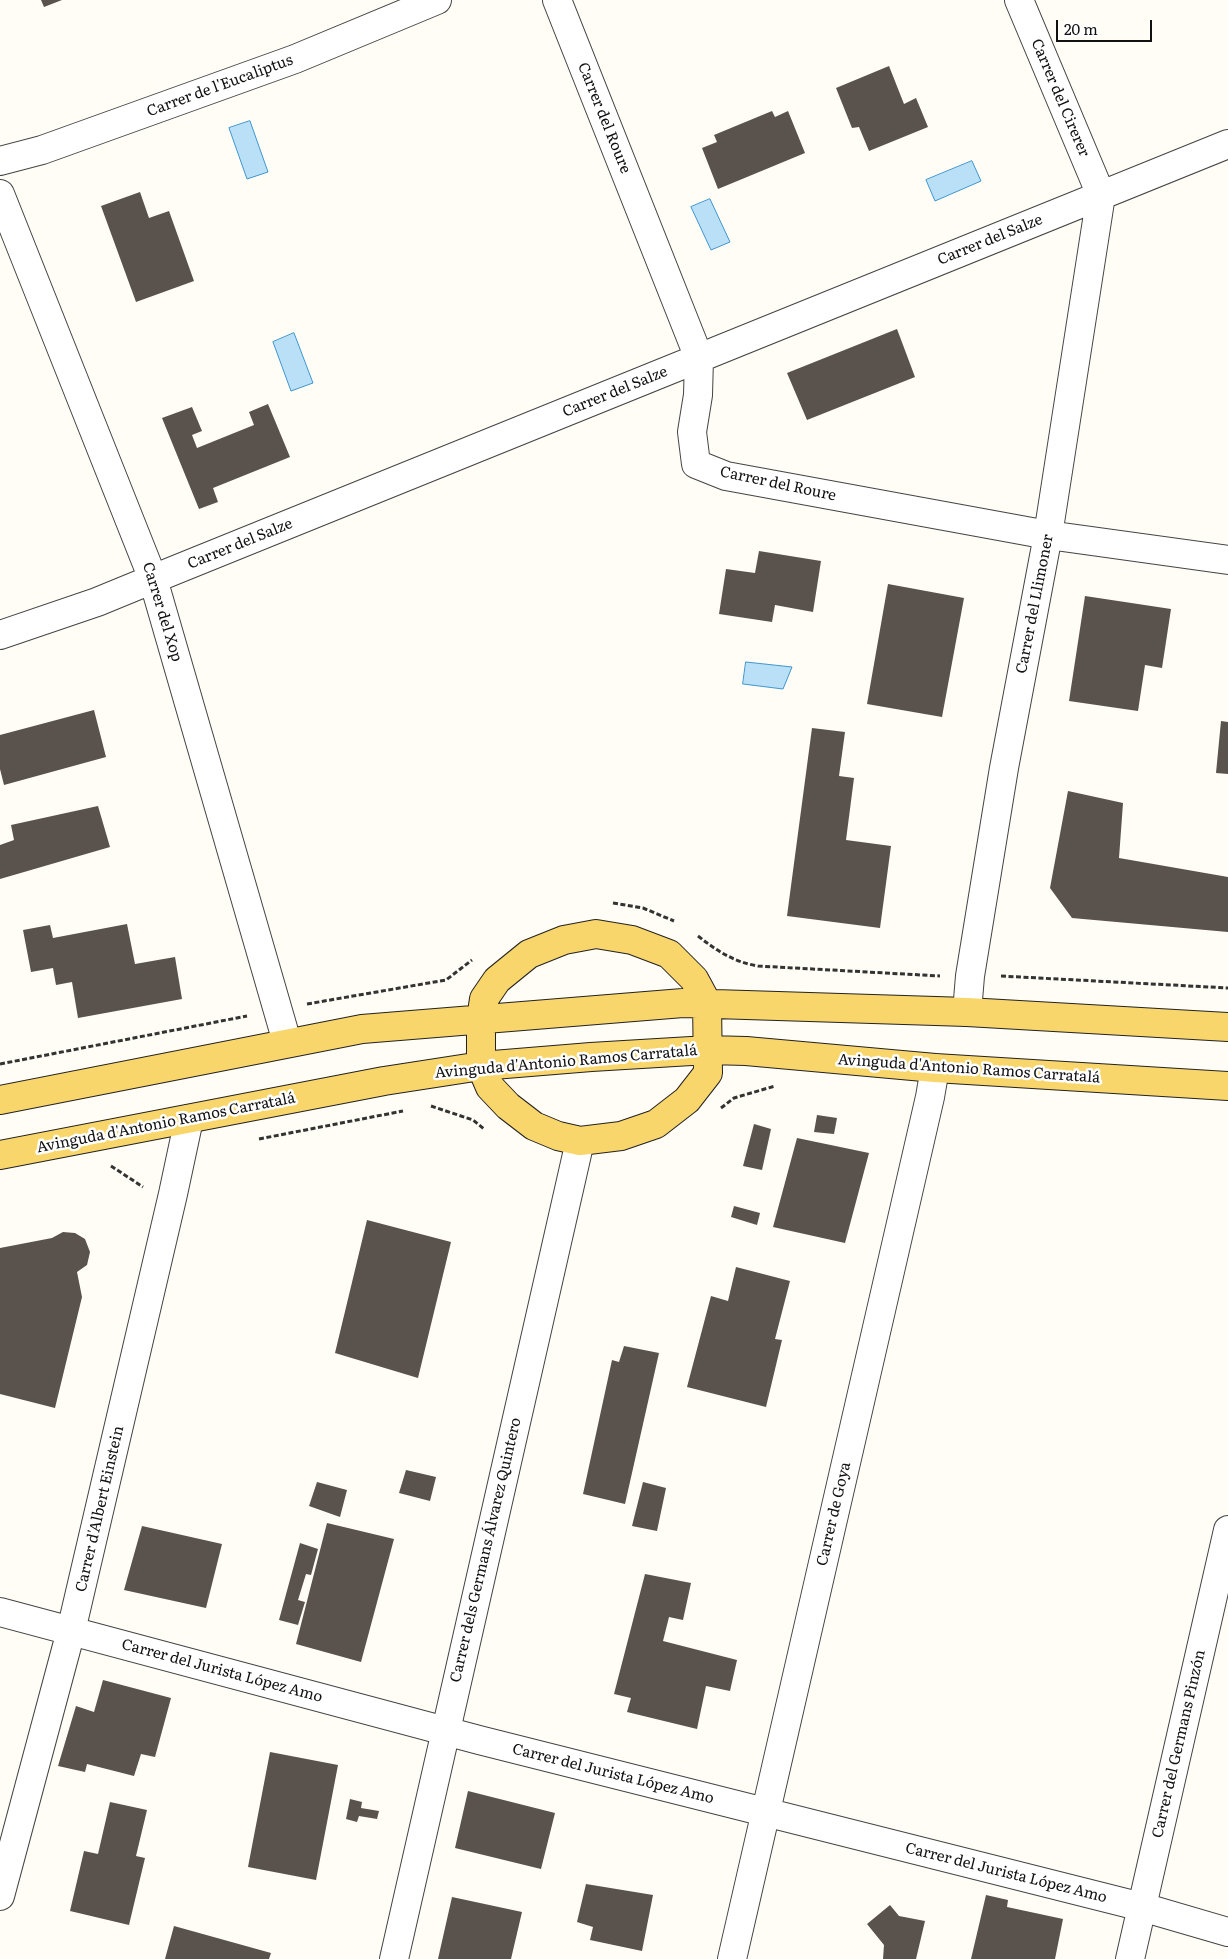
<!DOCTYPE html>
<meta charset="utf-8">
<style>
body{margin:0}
#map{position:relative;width:1228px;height:1959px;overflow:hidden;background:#fffdf5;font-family:Literata,serif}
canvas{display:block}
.scale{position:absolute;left:1056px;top:20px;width:96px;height:22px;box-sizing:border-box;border:2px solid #111;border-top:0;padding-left:6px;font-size:15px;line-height:18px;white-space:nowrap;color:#111;-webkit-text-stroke:4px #fff;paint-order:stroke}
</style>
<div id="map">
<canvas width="1228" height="1959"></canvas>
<div class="scale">20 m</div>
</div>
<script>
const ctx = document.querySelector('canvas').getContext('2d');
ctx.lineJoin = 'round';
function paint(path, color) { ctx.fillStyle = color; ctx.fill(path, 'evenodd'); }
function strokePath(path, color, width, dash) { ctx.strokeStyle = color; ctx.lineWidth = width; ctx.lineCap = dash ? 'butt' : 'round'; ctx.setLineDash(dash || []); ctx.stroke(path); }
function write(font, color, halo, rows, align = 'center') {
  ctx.font = font + ' Literata,serif'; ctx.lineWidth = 5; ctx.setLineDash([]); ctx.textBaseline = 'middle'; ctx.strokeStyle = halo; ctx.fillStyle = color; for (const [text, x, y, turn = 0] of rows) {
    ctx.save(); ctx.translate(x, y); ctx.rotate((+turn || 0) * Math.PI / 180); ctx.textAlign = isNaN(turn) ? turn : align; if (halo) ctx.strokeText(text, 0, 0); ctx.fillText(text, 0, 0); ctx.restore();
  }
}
const water = new Path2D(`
 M250,121L268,172L247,179L229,128Z
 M972,161L981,181L935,201L926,180Z
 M710,199L730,242L711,250L691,207Z
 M294,333L313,383L291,391L273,342Z
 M746,662L792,667L783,689L743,684Z`);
paint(water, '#b9e0f7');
strokePath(water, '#3f96cf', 1);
paint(new Path2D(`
 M41,0H62L44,7Z
 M889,66L904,104L916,98L928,127L869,151L859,127L852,128L836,88Z
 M772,111L775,117L788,111L805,153L718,189L702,148L717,142L714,135Z
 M140,192L149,218L169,211L194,281L136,302L101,206Z
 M897,329L915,377L807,420L787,373Z
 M268,404L290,457L213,488L218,502L199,509L162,418L192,407L202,431L192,435L197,448L254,425L249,412Z
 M759,551L821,561L813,612L775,605L772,622L719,614L726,569L755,573Z
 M888,584L964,598L942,717L867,704Z
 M1085,596L1171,609L1162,668L1145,665L1138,711L1069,701Z
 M94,710L106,757L4,785L0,769V735Z
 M1221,721L1228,722V774L1216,773Z
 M812,728L845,732L839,776L854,778L846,840L891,846L880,928L787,916Z
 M1068,791L1123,803L1119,858L1228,877V932L1072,918L1050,888Z
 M98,806L110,847L0,879V845L14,840L11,825Z
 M127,924L135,964L175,957L182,999L78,1018L72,982L56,985L53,968L31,972L23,930L50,925L53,938Z
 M817,1115L837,1118L834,1134L814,1132Z
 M754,1124L771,1129L762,1170L743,1166Z
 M797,1138L869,1153L845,1243L773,1227Z
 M734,1206L760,1213L757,1225L731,1217Z
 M367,1220L451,1242L418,1378L335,1353Z
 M63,1232L75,1233L85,1239L90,1252L87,1265L77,1272L82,1297L55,1408L0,1394V1248L52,1238Z
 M736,1267L790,1281L775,1339L782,1340L766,1407L687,1387L711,1296L728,1301Z
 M624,1346L659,1353L625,1504L583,1494L612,1360L619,1362Z
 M406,1470L436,1477L430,1501L399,1493Z
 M317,1482L347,1490L340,1517L309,1506Z
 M643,1482L666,1488L657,1531L632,1526Z
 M327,1523L394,1539L361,1662L296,1644Z
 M142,1526L222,1544L206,1608L124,1590Z
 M300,1543L318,1549L311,1575L306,1574L298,1600L305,1602L298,1625L279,1620Z
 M645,1574L691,1583L683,1620L669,1617L663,1641L737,1660L730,1691L706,1686L697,1729L627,1712L631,1698L614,1694Z
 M103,1680L171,1698L155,1757L141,1754L134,1776L87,1764L85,1772L58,1766L76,1706L94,1712Z
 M270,1752L338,1765L316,1880L248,1867Z
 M468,1791L555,1813L541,1869L455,1848Z
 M350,1799L362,1802L361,1808L379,1811L377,1819L359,1816L357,1822L346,1819Z
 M110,1802L147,1810L136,1856L145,1858L129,1925L70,1911L84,1851L98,1854Z
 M586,1884L653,1895L642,1951L590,1940L593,1927L577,1922Z
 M986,1895L1008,1900L1007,1907L1063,1919L1055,1959H971Z
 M452,1897L522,1912L511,1959H438Z
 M890,1905L899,1916L925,1921L916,1959H883L884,1945L867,1924Z
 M174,1926L271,1953L269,1959H165Z`), '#5a524d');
const minor = new Path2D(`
 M557,0L699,358L698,395L692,432L696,464L726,476L1048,535L1228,560
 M0,161L42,150L295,59L437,0
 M0,194L153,579L287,1042
 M0,635L97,602L153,579L1228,144
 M967,1012L970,976L1004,768L1048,535L1101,195L1019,0
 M0,1612L479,1740L1142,1907L1228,1932
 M0,1896L71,1631L173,1194L189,1119
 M394,1959L580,1141
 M732,1959L930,1097L935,1068
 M1130,1959L1228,1530`);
const major = new Path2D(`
 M596,934L632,940L669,954L694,979L707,1003L708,1073L687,1100L656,1124L621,1136L580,1141L558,1136L534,1126L508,1106L490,1087L481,1066V1019L484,999L497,980L529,954L564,940Z
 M0,1100L362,1029L683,1003L967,1012L1228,1027
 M0,1155L384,1081L481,1066L591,1057L708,1050L746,1051L935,1068L1228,1086`);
strokePath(minor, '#444', 30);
strokePath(major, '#222', 30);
strokePath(new Path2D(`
 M613,903L643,908L674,921
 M698,936C717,951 734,962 758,966L940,976
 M1001,976L1228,988
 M307,1004L446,980L472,960
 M0,1064L247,1016
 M431,1106L473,1120L484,1129
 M721,1108L734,1098L775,1086
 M259,1139L403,1111
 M111,1166L143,1187`), '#333', 3, [5, 2.5]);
strokePath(minor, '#fff', 28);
strokePath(major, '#f9d66b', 28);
write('15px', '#111', '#fff', [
 ["Carrer de l'Eucaliptus",220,86,-20],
 ["Carrer del Cirerer",1060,98,67],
 ["Carrer del Roure",604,118,68],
 ["Carrer del Salze",990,240,-22],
 ["Carrer del Salze",615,392,-22],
 ["Carrer del Roure",778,484,12],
 ["Carrer del Salze",240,544,-22],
 ["Carrer del Llimoner",1035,604,-79],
 ["Carrer del Xop",162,612,73],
 ["Avinguda d'Antonio Ramos Carratalá",566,1062,-5],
 ["Avinguda d'Antonio Ramos Carratalá",969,1069,4],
 ["Avinguda d'Antonio Ramos Carratalá",166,1123,-11],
 ["Carrer d'Albert Einstein",100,1509,-77],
 ["Carrer de Goya",834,1514,-77],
 ["Carrer dels Germans Álvarez Quintero",486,1550,-77],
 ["Carrer del Jurista López Amo",222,1671,15],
 ["Carrer del Germans Pinzón",1179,1744,-77],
 ["Carrer del Jurista López Amo",613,1774,14],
 ["Carrer del Jurista López Amo",1006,1873,14]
]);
</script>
